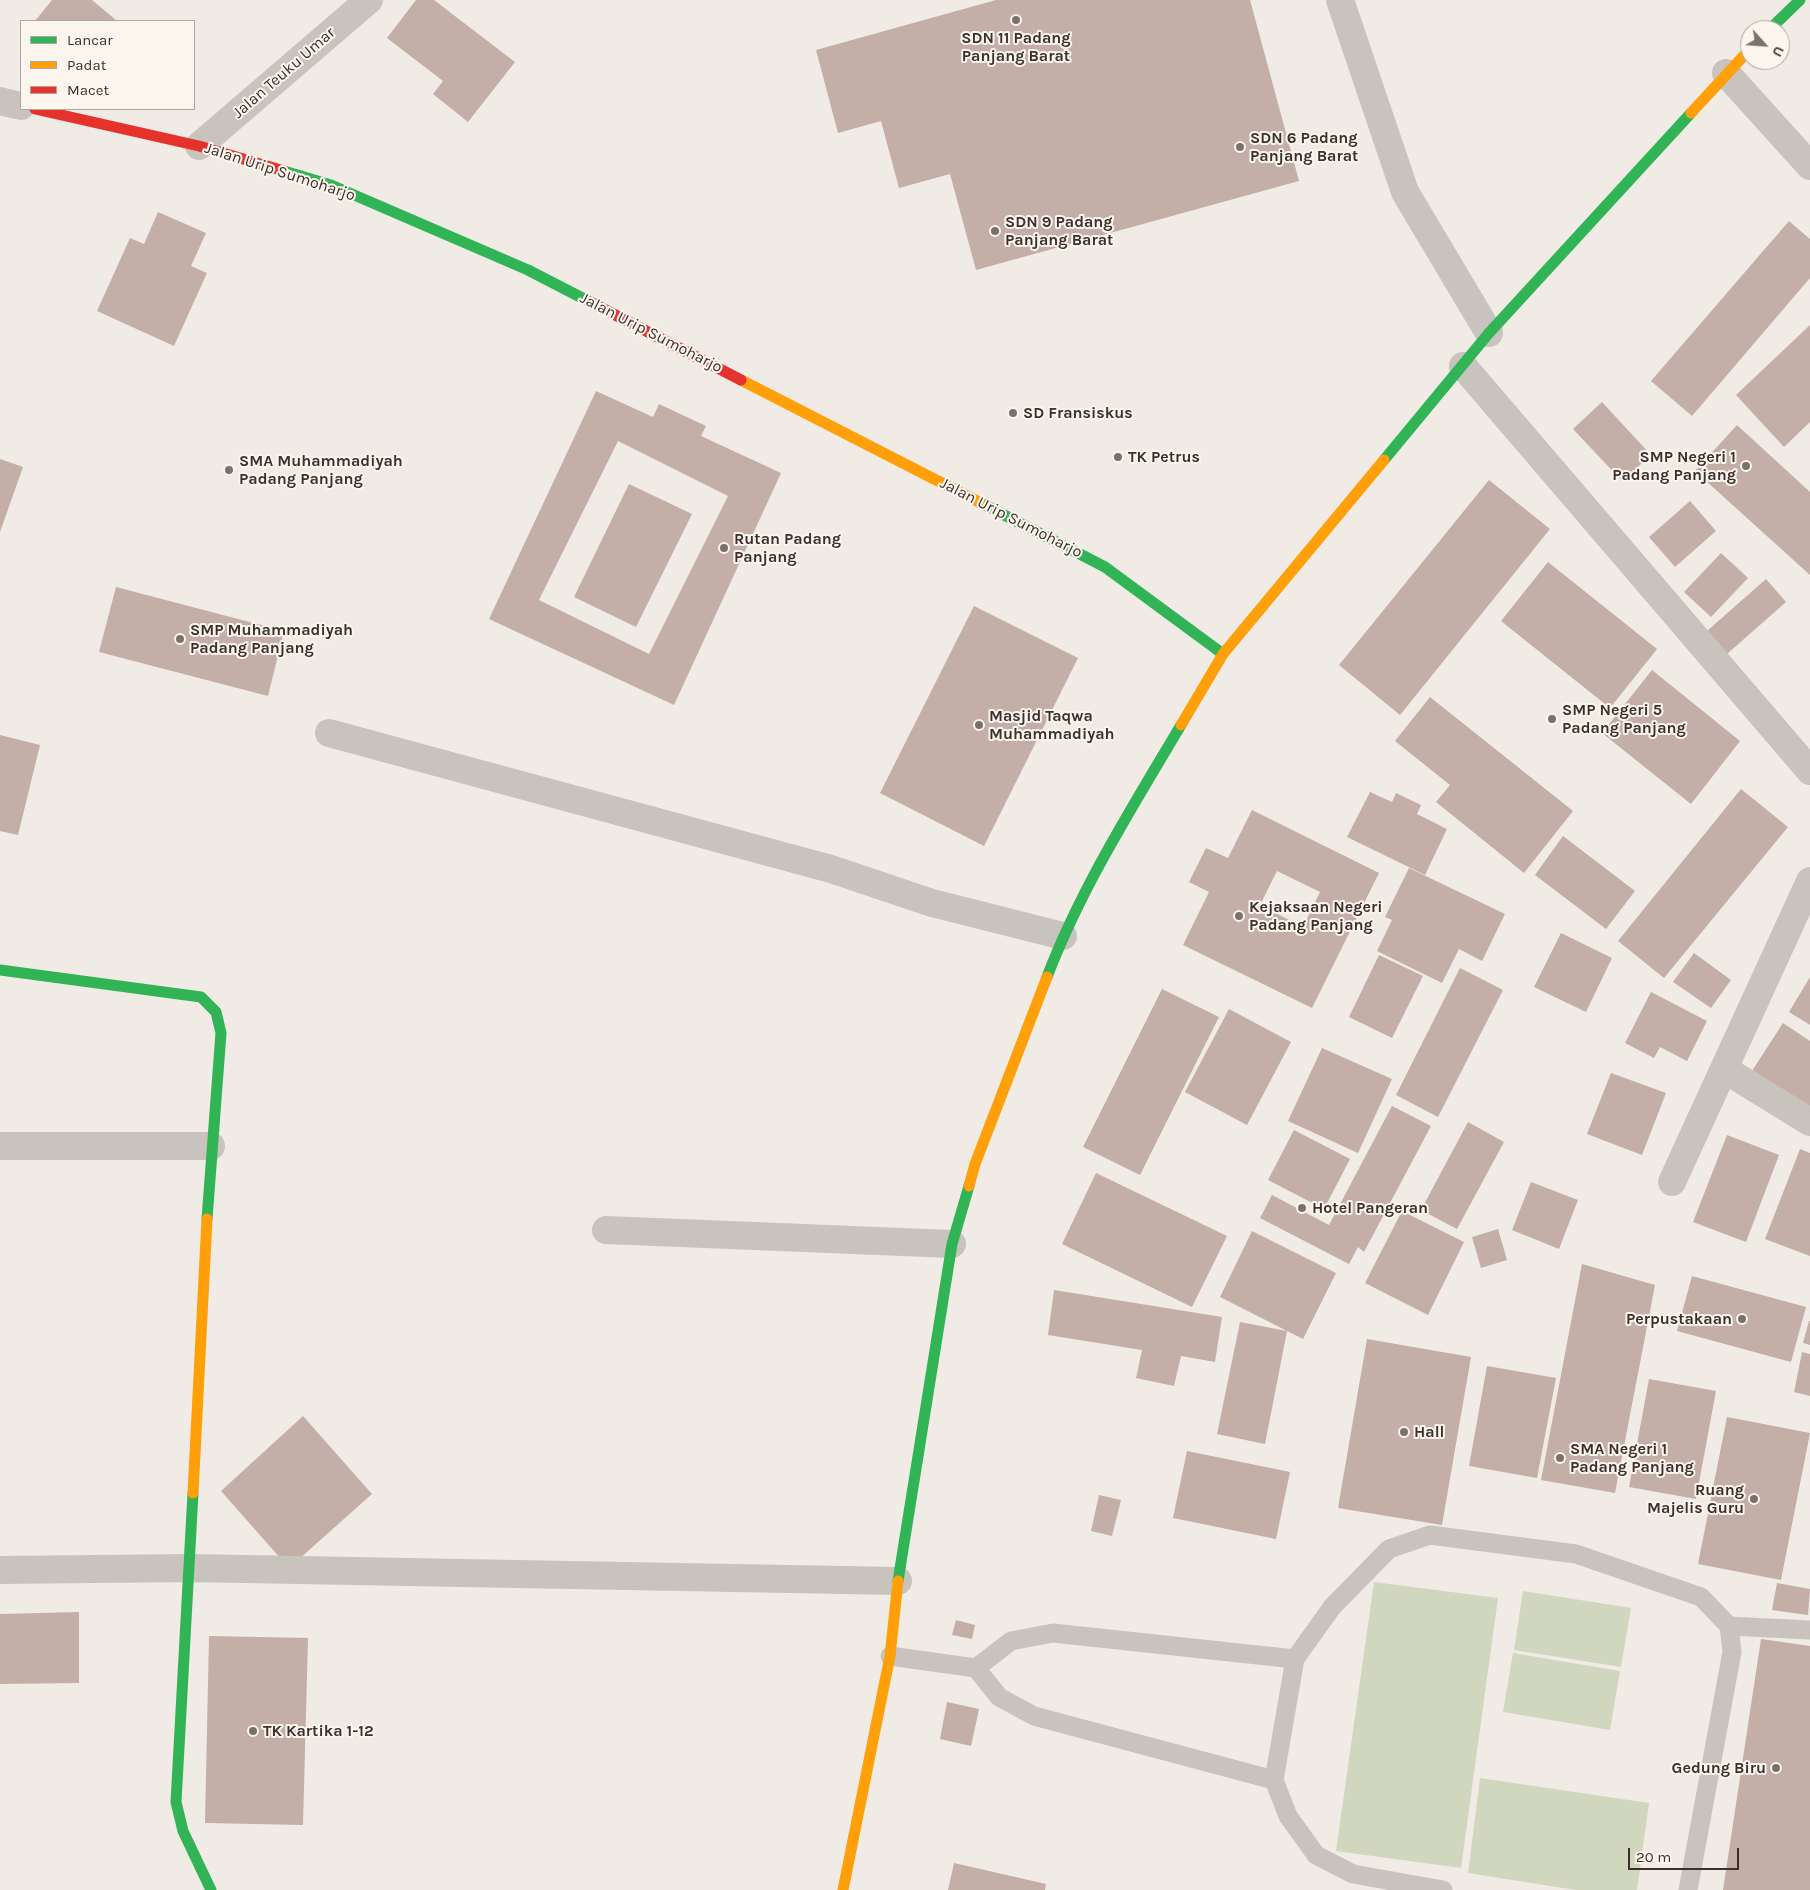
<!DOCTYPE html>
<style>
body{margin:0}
#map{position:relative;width:1810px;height:1890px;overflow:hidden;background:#f0ebe5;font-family:Karla,sans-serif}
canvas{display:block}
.legend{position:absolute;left:20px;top:20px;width:175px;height:90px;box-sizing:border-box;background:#fbf5ee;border:1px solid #aea6a0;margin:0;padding:6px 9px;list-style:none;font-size:15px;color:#3b302b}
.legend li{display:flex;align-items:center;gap:10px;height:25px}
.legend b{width:25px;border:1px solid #aea6a0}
.north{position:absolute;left:1740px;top:20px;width:50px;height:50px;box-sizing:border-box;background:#fbf5ee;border:1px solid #aea6a0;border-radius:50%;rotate:116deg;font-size:14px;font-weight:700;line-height:20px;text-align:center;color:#3b302b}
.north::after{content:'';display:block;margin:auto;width:18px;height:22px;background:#7a716c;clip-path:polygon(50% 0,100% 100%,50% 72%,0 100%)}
.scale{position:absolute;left:1628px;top:1848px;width:111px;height:22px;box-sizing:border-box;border:2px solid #3b302b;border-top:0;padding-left:6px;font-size:15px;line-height:18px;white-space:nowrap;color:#3b302b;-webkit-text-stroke:4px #fbf5ee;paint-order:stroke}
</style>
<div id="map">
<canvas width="1810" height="1890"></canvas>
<ul class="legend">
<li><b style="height:6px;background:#30b455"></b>Lancar</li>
<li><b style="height:6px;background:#ff9f0a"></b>Padat</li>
<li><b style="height:6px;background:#e5322d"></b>Macet</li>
</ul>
<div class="north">U</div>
<div class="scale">20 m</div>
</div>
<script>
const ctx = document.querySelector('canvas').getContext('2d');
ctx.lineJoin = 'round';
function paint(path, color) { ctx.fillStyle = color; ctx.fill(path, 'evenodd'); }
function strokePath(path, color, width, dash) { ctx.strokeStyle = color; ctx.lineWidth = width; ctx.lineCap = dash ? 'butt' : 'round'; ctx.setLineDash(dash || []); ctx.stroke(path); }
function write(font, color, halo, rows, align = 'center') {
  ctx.font = font + ' Karla,sans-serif'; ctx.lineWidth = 4; ctx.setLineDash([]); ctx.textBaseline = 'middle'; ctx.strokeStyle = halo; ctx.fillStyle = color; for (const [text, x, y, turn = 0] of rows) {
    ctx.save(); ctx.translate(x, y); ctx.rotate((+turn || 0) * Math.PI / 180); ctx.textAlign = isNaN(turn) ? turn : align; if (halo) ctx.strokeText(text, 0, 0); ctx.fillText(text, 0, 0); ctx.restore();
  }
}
paint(new Path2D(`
 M1374,1582L1498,1598L1461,1868L1336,1851Z
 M1523,1591L1631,1608L1621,1667L1514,1650Z
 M1513,1653L1620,1671L1610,1730L1503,1712Z
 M1480,1778L1649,1803L1637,1890H1576L1468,1873Z`), '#d1d6bf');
paint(new Path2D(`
 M52,0H92L117,21H35Z
 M416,0H434L515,62L468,122L433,94L443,81L387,38Z
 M996,0H1250L1299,181L976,270L950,174L899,188L881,121L838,133L816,50Z
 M158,212L206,233L191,266L207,273L174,346L97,311L130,238L144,244Z
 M1789,221L1810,239V278L1692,416L1651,381Z
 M1810,325V422L1784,447L1736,395Z
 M596,391L653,417L659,404L706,426L701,436L781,473L674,705L489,619ZM618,441L728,496L649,654L539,600Z
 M1602,402L1651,455L1622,481L1573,429Z
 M1737,425L1810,492V575L1695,471Z
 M0,459L23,467L0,532Z
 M1489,480L1550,529L1400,715L1339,665Z
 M629,484L692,514L636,627L574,597Z
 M1690,501L1716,531L1675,567L1649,537Z
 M1721,553L1748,578L1711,617L1684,592Z
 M1548,562L1657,649L1610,708L1501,621Z
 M1766,579L1786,602L1727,654L1707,631Z
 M116,587L284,631L268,696L99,652Z
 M974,606L1078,658L984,846L880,793Z
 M1652,670L1740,741L1691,804L1602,733Z
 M1430,697L1573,811L1524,873L1436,802L1450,785L1395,741Z
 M0,735L40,745L18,835L0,831Z
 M1741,789L1788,827L1664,978L1618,941Z
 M1370,792L1392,802L1396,793L1421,805L1417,814L1447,829L1425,875L1347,837Z
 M1252,810L1379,873L1312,1008L1183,945L1209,892L1189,882L1206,848L1228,858ZM1277,871L1320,892L1303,927L1260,905Z
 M1563,836L1635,891L1606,929L1535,875Z
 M1409,868L1505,914L1482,961L1459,949L1442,983L1377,951L1392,920L1385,917Z
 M1561,933L1612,958L1586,1012L1534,987Z
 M1694,953L1731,980L1711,1008L1673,982Z
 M1379,955L1423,976L1392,1038L1349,1017Z
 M1460,968L1503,990L1438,1117L1396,1095Z
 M1810,977V1025L1789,1012Z
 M1162,989L1219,1017L1140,1175L1083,1147Z
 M1651,992L1707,1021L1687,1061L1660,1047L1654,1058L1625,1043Z
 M1229,1009L1291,1042L1247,1125L1185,1092Z
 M1783,1023L1810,1041V1109L1752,1071Z
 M1322,1048L1392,1079L1358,1153L1288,1121Z
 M1611,1073L1666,1093L1642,1155L1587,1134Z
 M1392,1106L1431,1126L1364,1252L1358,1247L1349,1264L1260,1218L1272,1195L1329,1225Z
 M1468,1122L1504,1142L1457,1229L1421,1210Z
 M1294,1130L1350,1159L1324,1209L1268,1180Z
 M1727,1135L1779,1155L1746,1242L1693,1222Z
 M1800,1149L1810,1153V1256L1765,1239Z
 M1096,1173L1227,1236L1192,1307L1062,1244Z
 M1531,1182L1578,1200L1559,1249L1512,1230Z
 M1402,1211L1464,1242L1428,1315L1365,1283Z
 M1498,1229L1507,1260L1481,1268L1472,1237Z
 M1252,1231L1336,1273L1303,1339L1220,1297Z
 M1582,1264L1655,1285L1615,1493L1541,1480Z
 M1692,1276L1806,1307L1791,1362L1677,1331Z
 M1054,1290L1222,1317L1215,1362L1181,1356L1174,1386L1136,1378L1142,1350L1048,1335Z
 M1809,1321H1810V1345L1803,1343Z
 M1240,1322L1287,1331L1265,1444L1217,1434Z
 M1367,1339L1471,1357L1442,1525L1338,1508Z
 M1802,1352L1810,1354V1396L1794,1392Z
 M1487,1366L1556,1378L1537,1478L1469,1466Z
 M1649,1379L1716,1391L1696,1499L1629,1487Z
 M303,1416L372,1494L289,1568L221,1491Z
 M1727,1417L1810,1433L1781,1580L1698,1564Z
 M1187,1451L1290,1472L1276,1539L1173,1518Z
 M1099,1495L1121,1500L1112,1536L1091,1531Z
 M1777,1583L1810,1589L1808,1615L1772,1610Z
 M79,1612V1683L0,1684V1614Z
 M956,1620L975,1625L972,1639L952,1635Z
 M209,1636L308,1638L303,1825L205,1823Z
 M1761,1639L1810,1646V1890H1723Z
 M947,1702L979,1709L971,1746L940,1739Z
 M954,1863L1046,1884L1045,1890H948Z`), '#c3afa7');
strokePath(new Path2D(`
 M1729,1626L1810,1630
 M890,1656L976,1668
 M1274,1780L1034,1716L999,1697L976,1668L1011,1641L1053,1633L1295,1659
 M1443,1890L1353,1874L1316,1855L1288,1816L1274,1780L1295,1659L1332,1607L1389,1549L1430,1535L1576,1554L1701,1597L1729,1626L1732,1652L1688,1890`), '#c9c3be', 19);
strokePath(new Path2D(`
 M1340,0L1405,192L1489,333
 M1726,73L1810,166
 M0,101L21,106
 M199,146L369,0
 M1463,366L1810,771
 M329,733L831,869L932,903L1063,936
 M1724,1069L1810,1122
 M0,1146H211
 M1672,1182L1810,881
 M606,1230L952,1244
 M0,1570L190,1568L898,1581`), '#c9c3be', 28);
strokePath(new Path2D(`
 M1769,30L1800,0
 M284,171L331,185L528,270L592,303
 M1384,460L1489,333L1691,113
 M979,502L1105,567L1223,654
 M0,970L201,997L216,1012L221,1033L207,1219
 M1047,977C1081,888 1133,806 1181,725
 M193,1493L176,1802L183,1831L211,1890
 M898,1581L952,1244L969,1186`), '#30b455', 11);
strokePath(new Path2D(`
 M1691,113L1750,49
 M741,380L979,502
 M1181,725L1223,654L1384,460
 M969,1186L975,1164L1047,977
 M193,1493L207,1219
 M843,1890L890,1656L898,1581`), '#ff9f0a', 11);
strokePath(new Path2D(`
 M35,109L199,146L284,171
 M592,303L741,380`), '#e5322d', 11);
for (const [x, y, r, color] of [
 [1016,20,5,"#7a716c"],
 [1240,147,5,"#7a716c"],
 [995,231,5,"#7a716c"],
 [1013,413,5,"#7a716c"],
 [1118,457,5,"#7a716c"],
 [1746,466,5,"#7a716c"],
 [229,470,5,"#7a716c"],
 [724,548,5,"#7a716c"],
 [180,639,5,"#7a716c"],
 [1552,719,5,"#7a716c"],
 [979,725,5,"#7a716c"],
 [1239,916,5,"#7a716c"],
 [1302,1208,5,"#7a716c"],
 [1742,1319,5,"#7a716c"],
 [1404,1432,5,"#7a716c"],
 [1560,1458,5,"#7a716c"],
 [1754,1499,5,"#7a716c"],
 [253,1731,5,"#7a716c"],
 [1776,1768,5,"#7a716c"]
]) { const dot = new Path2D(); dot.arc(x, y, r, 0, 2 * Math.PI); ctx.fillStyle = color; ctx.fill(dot); strokePath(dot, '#fbf5ee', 2); }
write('bold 16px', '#3b302b', '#fbf5ee', [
 ["SDN 11 Padang",1016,38,"center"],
 ["Panjang Barat",1016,56,"center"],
 ["SDN 6 Padang",1250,138],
 ["Panjang Barat",1250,156],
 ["SDN 9 Padang",1005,222],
 ["Panjang Barat",1005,240],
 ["SD Fransiskus",1023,413],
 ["TK Petrus",1128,457],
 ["SMP Negeri 1",1736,457,"right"],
 ["Padang Panjang",1736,475,"right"],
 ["SMA Muhammadiyah",239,461],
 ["Padang Panjang",239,479],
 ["Rutan Padang",734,539],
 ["Panjang",734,557],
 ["SMP Muhammadiyah",190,630],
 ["Padang Panjang",190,648],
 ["SMP Negeri 5",1562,710],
 ["Padang Panjang",1562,728],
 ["Masjid Taqwa",989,716],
 ["Muhammadiyah",989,734],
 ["Kejaksaan Negeri",1249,907],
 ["Padang Panjang",1249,925],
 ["Hotel Pangeran",1312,1208],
 ["Perpustakaan",1732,1319,"right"],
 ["Hall",1414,1432],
 ["SMA Negeri 1",1570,1449],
 ["Padang Panjang",1570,1467],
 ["Ruang",1744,1490,"right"],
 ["Majelis Guru",1744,1508,"right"],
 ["TK Kartika 1-12",263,1731],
 ["Gedung Biru",1766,1768,"right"]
], 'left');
write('16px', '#3b302b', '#fbf5ee', [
 ["Jalan Teuku Umar",284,73,-41],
 ["Jalan Urip Sumoharjo",280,172,18],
 ["Jalan Urip Sumoharjo",651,333,27],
 ["Jalan Urip Sumoharjo",1011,518,27]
]);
</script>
